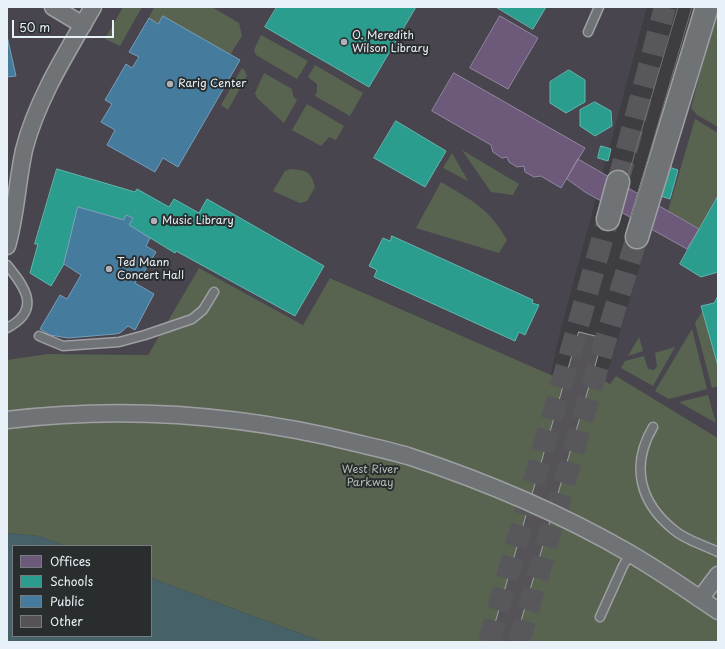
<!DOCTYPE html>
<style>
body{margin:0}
#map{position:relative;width:725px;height:649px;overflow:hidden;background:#3e3d41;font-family:"Playpen Sans",sans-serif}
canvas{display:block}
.frame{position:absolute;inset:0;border:8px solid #e8f1f8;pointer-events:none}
.legend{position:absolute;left:12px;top:545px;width:140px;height:92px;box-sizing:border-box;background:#2a2d2e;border:1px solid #767b7f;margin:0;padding:5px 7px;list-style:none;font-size:12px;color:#e8f1f8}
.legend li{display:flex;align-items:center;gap:8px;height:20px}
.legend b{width:20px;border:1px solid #767b7f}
.scale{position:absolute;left:12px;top:20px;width:102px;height:18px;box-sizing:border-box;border:2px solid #e8f1f8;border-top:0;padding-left:5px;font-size:12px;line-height:14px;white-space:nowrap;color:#e8f1f8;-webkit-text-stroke:3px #2a2d2e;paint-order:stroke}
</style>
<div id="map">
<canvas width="725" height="649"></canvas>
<div class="frame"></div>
<ul class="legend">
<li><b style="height:11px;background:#6d597a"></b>Offices</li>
<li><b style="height:11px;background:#2a9d8f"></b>Schools</li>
<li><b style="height:11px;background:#457b9d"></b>Public</li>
<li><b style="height:11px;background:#555358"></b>Other</li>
</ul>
<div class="scale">50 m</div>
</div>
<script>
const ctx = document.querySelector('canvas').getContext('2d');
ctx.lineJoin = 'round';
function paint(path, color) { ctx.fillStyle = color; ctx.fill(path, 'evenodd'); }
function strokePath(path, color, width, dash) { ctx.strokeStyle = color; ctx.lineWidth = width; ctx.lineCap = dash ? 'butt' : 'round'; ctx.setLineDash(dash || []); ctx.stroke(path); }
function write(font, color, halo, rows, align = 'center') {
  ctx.font = font + ' "Playpen Sans",sans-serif'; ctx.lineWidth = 4; ctx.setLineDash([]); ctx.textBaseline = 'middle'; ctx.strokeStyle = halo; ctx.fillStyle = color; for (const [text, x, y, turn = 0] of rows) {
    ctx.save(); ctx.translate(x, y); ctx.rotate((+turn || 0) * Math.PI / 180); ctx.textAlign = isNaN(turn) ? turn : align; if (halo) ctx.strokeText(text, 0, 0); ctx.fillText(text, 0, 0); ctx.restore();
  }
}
paint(new Path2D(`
 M7,7H647L558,340L551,375L331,278L303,325L199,268L148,355L47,354L7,360Z
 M718,7V438L616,376L610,384L605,381Z`), '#48454e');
paint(new Path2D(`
 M123,7H142L120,46L105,39Z
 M154,7H212L239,23L242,36L230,55L163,16L158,24L149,18Z
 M717,7H718V127L697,115L691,108Z
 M261,35L308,61L297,79L256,55L254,50Z
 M315,65L363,93L350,116L315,96L317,91V84L308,77Z
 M242,68L245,71L247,76L228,110L221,105Z
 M264,73L292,89L293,96L297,100L284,123L257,98L255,93Z
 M307,104L344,126L336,140L329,137L321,146L292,130Z
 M695,119L718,133V196L699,229L668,211Z
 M462,150L519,184L513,195L491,192Z
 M452,153L468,181L443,168Z
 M290,169C306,170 311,171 315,187L307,201L300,203L273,191L285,171Z
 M441,182C471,200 489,208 507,240L499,253L416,228Z
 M199,268L303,325L330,278L551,375L605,381L610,384L616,376L718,438V642H323L151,578V546H65L39,536L7,533V360L47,354L148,355Z
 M703,310L718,366V386L712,388L695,323Z
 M692,329L707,389L669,399L655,391Z
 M639,337L643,351L628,356Z
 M675,347L653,386L621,368L625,361L644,356L648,369L654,370L657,366L655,353Z
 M708,395L716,423L679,402Z`), '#596450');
paint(new Path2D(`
 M7,533L39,536L65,546H13V636H151V578L323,642H7Z`), '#476168');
const offices = new Path2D(`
 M500,16L538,38L508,89L470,68Z
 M454,73L585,148L561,188L541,176L534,177L525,172L524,166L517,167L509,162L507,157L502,158L493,152L491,145L432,111Z
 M578,159L699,229L687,249L585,192L567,179Z`);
paint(offices, '#6d597a');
strokePath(offices, '#9287a0', 1);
const schools = new Path2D(`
 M277,7H416L369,87L265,27Z
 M496,7H546L533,29Z
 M569,70L585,80V102L566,113L550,103V82Z
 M595,102L611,111L612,126L595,136L580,126V110Z
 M396,121L446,151L425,187L374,158Z
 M601,146L611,149L608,161L598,158Z
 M669,167L678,170L670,199L660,196Z
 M57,169L135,192L137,189L169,207L174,199L199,213L207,199L324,266L295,316L176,251L175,253L129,225L133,218L126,215L124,220L78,207L64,264L51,286L30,273L38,244H35Z
 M718,196V272L701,277L680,264Z
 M392,236L533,300L532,303L539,305L525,335L519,332L515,341L374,277L377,270L369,266L383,238L390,241Z
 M718,296V366L701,306L714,303Z`);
paint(schools, '#2a9d8f');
strokePath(schools, '#63b6ae', 1);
const public = new Path2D(`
 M163,16L240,60L178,167L163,158L155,172L107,145L115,130L101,122L112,104L105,100L126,64L132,68L139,57L129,52L149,18L158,24Z
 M7,36L16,76L7,77Z
 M78,207L124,220L126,215L133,218L129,225L150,238L146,246L156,252L143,274H141L135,283L154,294L135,330L128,326L120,333L115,334L68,338L50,335L40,329L60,295L67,299L81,275L64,264Z`);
paint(public, '#457b9d');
strokePath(public, '#769eb8', 1);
const building = new Path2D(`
 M579,332L603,338L515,642H490Z`);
paint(building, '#555358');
strokePath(building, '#9e9fa3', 1);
strokePath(new Path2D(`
 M618,182L665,7
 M489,642L608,219
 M519,642L605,342L637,237`), '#58585c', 22, [22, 11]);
const lane = new Path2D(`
 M588,32L599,7
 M7,265C25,287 42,310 7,328
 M39,336L63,346L119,342L145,335L192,319L203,310L214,292
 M653,427C630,466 640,503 674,530C685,540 704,545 718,552
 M600,617L623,566L630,554`);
const street = new Path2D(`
 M53,7L83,25
 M7,246C16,215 17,182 24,150C37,99 67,52 93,7
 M7,420C123,406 243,415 356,443C373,447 391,451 408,456C484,481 560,513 629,553C660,571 689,591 718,611
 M700,599L718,575`);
const secondary = new Path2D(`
 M608,219L618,182
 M637,237L707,7`);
strokePath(lane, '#9e9fa3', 11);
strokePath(street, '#9e9fa3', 19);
strokePath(secondary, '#9e9fa3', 25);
strokePath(lane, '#6f7376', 8);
strokePath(street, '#6f7376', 16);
strokePath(secondary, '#6f7376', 22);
strokePath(new Path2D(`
 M618,210L678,7
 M631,217L692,7`), '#707273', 1);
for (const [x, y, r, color] of [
 [344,42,4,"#acb2b8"],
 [170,84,4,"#acb2b8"],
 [154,221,4,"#acb2b8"],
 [109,269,4,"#acb2b8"]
]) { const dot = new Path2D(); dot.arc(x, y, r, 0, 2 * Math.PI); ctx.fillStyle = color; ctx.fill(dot); strokePath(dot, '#2a2d2e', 1.5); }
write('11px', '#e8f1f8', '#2a2d2e', [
 ["O. Meredith",352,36],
 ["Wilson Library",352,49],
 ["Rarig Center",178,84],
 ["Music Library",162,221],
 ["Ted Mann",117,263],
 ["Concert Hall",117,276]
], 'left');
write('11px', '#b0bbb6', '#2a2d2e', [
 ["West River",370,470],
 ["Parkway",370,483]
]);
</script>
